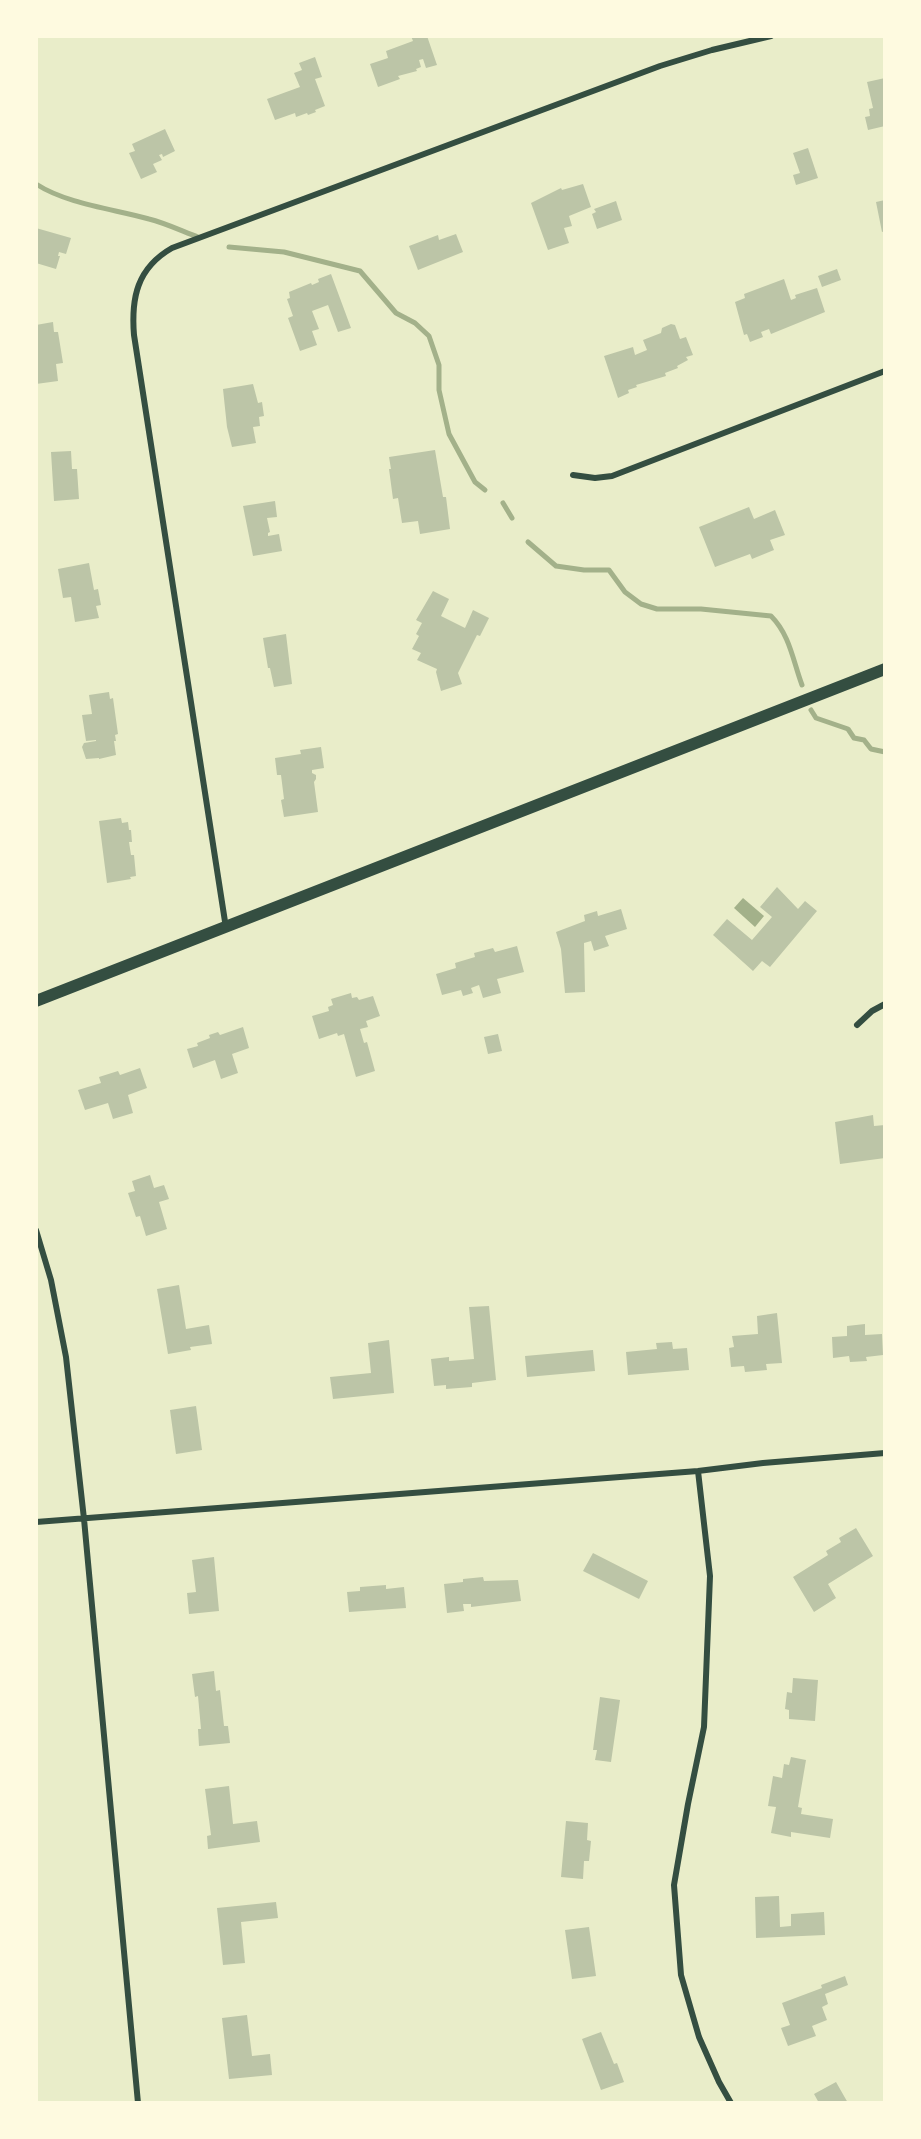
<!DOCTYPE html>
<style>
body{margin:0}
#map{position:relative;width:921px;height:2139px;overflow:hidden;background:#e9edc9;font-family:"Public Sans",sans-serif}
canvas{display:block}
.frame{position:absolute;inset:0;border:38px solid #fefae0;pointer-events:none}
</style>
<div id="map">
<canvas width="921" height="2139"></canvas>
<div class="frame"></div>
</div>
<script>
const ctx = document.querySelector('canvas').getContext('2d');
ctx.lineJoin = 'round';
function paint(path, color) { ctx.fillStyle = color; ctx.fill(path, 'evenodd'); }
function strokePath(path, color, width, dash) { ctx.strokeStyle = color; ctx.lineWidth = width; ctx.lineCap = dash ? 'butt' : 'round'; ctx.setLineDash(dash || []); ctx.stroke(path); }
paint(new Path2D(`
 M743,898L764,916L755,927L734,908Z`), '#a3b18a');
strokePath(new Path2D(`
 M36,184C67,204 113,209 149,219C165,223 182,231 198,237
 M229,247L284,252L360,271L396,313L415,323L429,336L439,365V390L449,434L475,482L485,490
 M503,503L512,518
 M528,542L556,566L584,570H609L625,592L641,604L657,609H701L771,616C790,635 793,661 802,685
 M811,710L816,718L848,729L854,738L864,740L871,749L885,752`), '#a3b18a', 5);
paint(new Path2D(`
 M411,36H427L437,65L426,68L423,59L419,60L421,67L416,69L417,71L398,76L400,79L378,87L370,64L388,58L386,51L413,41Z
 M315,57L322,77L315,79L325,106L315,110L316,112L308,115L307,113L296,117L295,113L275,120L267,99L300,87L294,73L302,70L299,63Z
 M885,78V126L868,130L865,117L870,116L869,109L873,108L867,82Z
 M165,129L175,151L163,157L162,154L159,155L162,160L153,164L157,172L141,179L129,153L135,151L132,144Z
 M808,148L818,178L796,185L793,175L800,173L793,153Z
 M583,184L591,207L569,216L572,226L564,228L569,243L548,250L531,203L561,188L562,190Z
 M885,200V231L882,232L876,202Z
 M616,201L622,220L597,229L592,214L596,212L594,209Z
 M36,228L71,238L66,254L59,252L58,256H60L56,269L36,263Z
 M456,234L463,252L418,270L409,246L438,235L439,240Z
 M837,269L841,280L822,287L818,276Z
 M331,274L351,328L338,332L328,305L312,311L319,329L312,331L317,345L300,351L288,318L293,316L287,299L290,298L289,292L311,283L312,285L319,282L318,279Z
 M784,279L791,300L796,298L795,295L817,288L825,312L771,334L769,329L761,332L763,337L750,342L747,334L744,335L735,302L745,298L744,294Z
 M53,322L54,332H58L63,363L56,364L58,381L36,384V325Z
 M671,324L675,325L680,339L686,337L693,355L686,357L688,360L677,366L678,368L665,373L666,376L636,385L637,387L628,390L629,393L618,398L604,356L633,347L635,355L647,350L643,340L661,333L662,328Z
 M253,384L258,403L262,402L264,416L259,417L260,426L253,427L256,443L232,447L227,427L223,389Z
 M435,450L443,497H446L450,529L420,534L418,521L402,523L398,498L393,499L389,469H391L389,457Z
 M71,451L72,469H77L79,499L54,501L51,452Z
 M275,501L277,517L267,518L270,532L268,533V536L279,534L282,551L253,556L243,506Z
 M749,507L754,519L775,510L785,535L770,540L774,550L752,559L750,554L715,567L699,527Z
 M89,563L94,590L98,589L101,605L96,606L99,618L75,622L71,597L63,598L58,569Z
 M433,591L449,599L441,616L465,628L473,610L489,618L480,636L477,635L458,673L462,684L441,691L436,672L437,669L417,660L421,653L412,649L419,636L416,634L422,623L416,620Z
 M286,634L292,684L274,687L270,668H268L263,638Z
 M109,692L110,699L113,698L118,734L115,735L116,741H114L116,755L99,759V758L86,759L82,747L84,743L96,741V740L86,741L82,715L92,714L89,695Z
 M321,747L324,768L312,770V773L316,775V779L314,782L318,812L284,817L281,800L284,799L281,775H277L275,758L301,754L300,750Z
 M121,818L122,823L128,822L129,830H131L132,842H129L131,855H134L136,876L130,877L131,879L107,883L99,821Z
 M777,887L798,909L805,901L817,911L770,967L762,961L753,971L713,935L727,919L752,940L772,917L760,907Z
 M621,909L627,929L605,936L609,946L594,951L591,941L584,943L585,992L565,993L561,949L556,932L585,921L584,915L597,911L598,916Z
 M517,946L524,972L497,979L501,993L483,998L479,985L471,988L473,993L463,996L461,990L442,995L436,974L456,968L455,963L475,957L474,953L493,948L495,952Z
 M351,993L352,998L357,997L359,1000L373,996L380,1016L366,1021L368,1027L360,1029L364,1043L367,1042L375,1071L356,1077L344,1034L338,1036L337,1033L319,1039L312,1016L329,1011L328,1007L333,1005L331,999Z
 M243,1027L249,1048L232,1054L238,1073L221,1079L215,1060L193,1068L187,1049L198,1046L197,1043L210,1038L209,1035L218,1032L220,1035Z
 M498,1034L502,1051L488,1054L484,1037Z
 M140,1068L147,1088L128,1095L133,1113L113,1119L108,1103L85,1110L78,1090L101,1083L99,1077L118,1071L120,1075Z
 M873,1115L874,1126L885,1125V1158L840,1164L835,1122Z
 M150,1175L154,1188L164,1185L169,1199L159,1202L167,1229L146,1236L140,1216L136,1217L128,1193L135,1191L132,1181Z
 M179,1285L186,1329L209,1325L212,1344L190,1347L191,1350L168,1354L157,1289Z
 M489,1306L496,1380L472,1383V1387L446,1389V1385L434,1386L431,1359L449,1357V1361L474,1359L469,1307Z
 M777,1313L782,1363L766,1364L767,1370L745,1372L744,1366L731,1367L729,1348L734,1347L732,1336L758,1334L757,1316Z
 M865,1324V1335L882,1334L883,1355L866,1357L867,1361L850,1362L849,1356L833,1358L832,1337L847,1336V1326Z
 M389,1340L394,1393L333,1399L330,1377L371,1373L368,1343Z
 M672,1342L673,1349L687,1348L689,1370L628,1375L626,1352L657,1349L656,1343Z
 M593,1350L595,1371L527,1377L525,1356Z
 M196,1406L202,1450L176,1454L170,1410Z
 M856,1528L873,1556L828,1584L836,1598L814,1612L793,1577L828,1555L826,1551L841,1542L839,1538Z
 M593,1553L648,1581L639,1599L583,1571Z
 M214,1557L219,1611L189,1614L187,1593L196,1592L192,1560Z
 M483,1577L484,1581L518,1580L521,1601L471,1607V1604H463L464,1611L447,1613L444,1584L463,1582V1579Z
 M386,1585V1589L404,1587L406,1608L349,1612L347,1592L360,1591V1587Z
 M214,1671L216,1691L220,1690L224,1726H228L230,1743L199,1746L198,1729H201L198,1696L195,1697L192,1674Z
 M793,1678L818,1680L815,1721L789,1719V1710L785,1709L787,1692L792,1693Z
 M600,1697L620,1700L611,1762L595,1760L597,1750H593Z
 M791,1757L806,1760L798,1807L802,1808L801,1814L833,1819L830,1838L791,1832V1837L771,1833L776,1807L768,1806L773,1776L782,1778L784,1764L789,1765Z
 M229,1786L233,1824L257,1821L260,1842L208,1849L207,1836L211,1835L205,1789Z
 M566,1821L588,1823L587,1840L591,1841L589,1861H584L583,1879L561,1877Z
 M779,1896L780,1927L791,1926V1914L824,1912L825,1935L756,1938L755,1897Z
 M276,1902L278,1918L241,1922L245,1963L223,1965L217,1908Z
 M589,1927L596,1976L572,1979L565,1930Z
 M845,1976L848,1985L825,1994L828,2004L822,2007L827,2020L812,2026L816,2036L788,2046L781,2028L790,2025L782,2003L822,1988L821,1985Z
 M247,2015L252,2056L270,2054L272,2075L229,2079L222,2018Z
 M601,2032L614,2064L617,2063L624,2082L601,2090L582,2039Z
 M836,2082L848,2103H819L814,2094Z`), '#bcc5a7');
strokePath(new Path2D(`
 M573,475L595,478L612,476L885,371
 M226,928L134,335C131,298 137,268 172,248L660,66L712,50L771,36
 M857,1025L872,1011L885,1004
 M36,1230L51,1280L66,1357L84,1519L138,2103
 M698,1471L710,1576L704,1727L688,1804L674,1885L681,1975L699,2037L719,2082L731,2103
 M36,1522L698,1471L763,1463L885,1453`), '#344e41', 6);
strokePath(new Path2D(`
 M36,1001L885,669`), '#344e41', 12);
</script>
